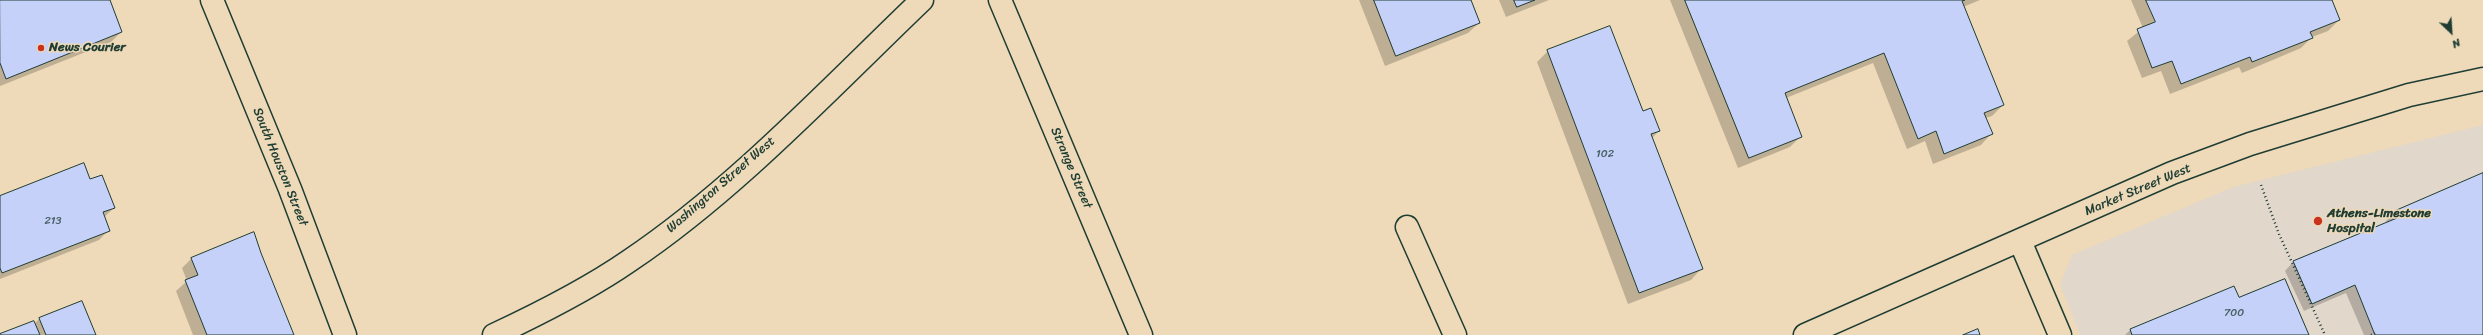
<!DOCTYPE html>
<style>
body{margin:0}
#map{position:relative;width:2483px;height:335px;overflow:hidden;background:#eedab8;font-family:Sriracha,sans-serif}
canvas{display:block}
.north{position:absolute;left:2431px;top:12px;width:40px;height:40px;-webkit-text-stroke:3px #eedab8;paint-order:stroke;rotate:155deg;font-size:11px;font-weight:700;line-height:16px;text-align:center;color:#1f3d34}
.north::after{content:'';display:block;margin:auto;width:14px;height:18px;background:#1f3d34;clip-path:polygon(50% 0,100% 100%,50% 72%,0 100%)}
</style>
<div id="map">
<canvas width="2483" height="335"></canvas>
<div class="north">N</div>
</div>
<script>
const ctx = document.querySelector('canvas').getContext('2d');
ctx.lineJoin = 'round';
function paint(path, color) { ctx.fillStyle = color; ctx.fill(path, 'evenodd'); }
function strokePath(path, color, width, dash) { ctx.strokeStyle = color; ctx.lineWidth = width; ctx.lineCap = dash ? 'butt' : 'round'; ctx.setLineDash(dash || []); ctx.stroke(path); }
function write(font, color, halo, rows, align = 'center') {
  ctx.font = font + ' Sriracha,sans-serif'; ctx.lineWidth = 3; ctx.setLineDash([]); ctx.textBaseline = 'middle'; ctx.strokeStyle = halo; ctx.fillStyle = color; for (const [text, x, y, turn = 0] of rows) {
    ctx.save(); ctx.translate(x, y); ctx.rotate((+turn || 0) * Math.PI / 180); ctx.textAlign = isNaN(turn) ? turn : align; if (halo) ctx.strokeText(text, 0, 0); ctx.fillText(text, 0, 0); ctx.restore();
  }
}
paint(new Path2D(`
 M2483,125V335H2080L2060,285L2072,255L2233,187Z`), '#e2d7cb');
paint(new Path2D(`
 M0,0H109L121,32L111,42L0,86Z
 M1359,0H1470L1479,23L1468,33L1385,66Z
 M1499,0H1549L1506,17Z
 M1670,0H1980L1963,7L2003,105L1992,116L1985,118L1991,134L1981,145L1933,164L1925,141L1907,149L1873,63L1786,98L1801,136L1790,147L1738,168Z
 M2131,0H2331L2339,20L2328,31L2312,37L2301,48L2242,73L2239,67L2170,94L2161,71L2142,78L2127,41L2143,28Z
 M1548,51L1642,113L1659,131L1652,138L1701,269L1691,280L1628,304L1537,62Z
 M2483,174V335H2364L2346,293L2304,311L2285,271L2293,262L2387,224L2386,221L2394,213Z
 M90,181L114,208L104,217L109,230L99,240L0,279V197Z
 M260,253L293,335H193L176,291L187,281L182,268L192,258Z
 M2234,287L2239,298L2308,335H2125L2130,330Z
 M40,318L94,335H1L34,324Z`), '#0003');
const building = new Path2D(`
 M0,0H110L122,32L6,79L0,63Z
 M1374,0H1471L1480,23L1396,56Z
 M1514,0H1535L1517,7Z
 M1685,0H1965L1962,1L2004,105L1984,113L1993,134L1944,154L1936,131L1918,139L1884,53L1785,93L1802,137L1749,158Z
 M2146,0H2332L2340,20L2310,32L2313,38L2252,62L2250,57L2181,84L2172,61L2152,68L2137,29L2155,22Z
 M1610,26L1643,111L1651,108L1660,131L1651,134L1703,269L1639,293L1547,50Z
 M84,163L90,179L102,175L115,208L103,212L110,231L2,273L0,268V196Z
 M2483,173V335H2375L2355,285L2312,304L2293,261L2397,218L2393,212Z
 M254,232L261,253L294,335H207L185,280L198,275L191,258Z
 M2285,279L2309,335H2132L2130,329L2234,286L2239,297Z
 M82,301L96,335H46L39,318Z
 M34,321L40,335H0V334Z
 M1978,329L1980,335H1963Z`);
paint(building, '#c5d1f8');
strokePath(building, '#1f3d34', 1);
const street = new Path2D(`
 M1000,0L1141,335
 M1407,227L1455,335
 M2020,241L2060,335`);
const secondary = new Path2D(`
 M212,0L290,189L345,335
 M494,335C541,313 587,290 629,261C735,190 830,88 922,0
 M1805,335L2172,173L2250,144L2409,95L2483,79`);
strokePath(street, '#1f3d34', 25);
strokePath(secondary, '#1f3d34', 25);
strokePath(new Path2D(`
 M2261,185L2279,234L2325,335
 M2371,335L2375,333`), '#1f3d34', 2.5, [1, 3]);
strokePath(street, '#eedab8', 22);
strokePath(secondary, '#eedab8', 22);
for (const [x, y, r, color] of [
 [41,48,4,"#c8321e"],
 [2318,221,5,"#c8321e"]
]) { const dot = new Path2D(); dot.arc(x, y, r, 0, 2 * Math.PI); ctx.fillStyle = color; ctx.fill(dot); strokePath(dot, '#eedab8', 1.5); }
write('11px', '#486265', null, [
 ["102",1605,154],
 ["213",53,221],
 ["700",2234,313]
]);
write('bold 13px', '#1f3d34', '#eedab8', [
 ["News Courier",49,48],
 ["Athens-Limestone",2327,214],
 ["Hospital",2327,229]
], 'left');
write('13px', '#1f3d34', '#eedab8', [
 ["South Houston Street",280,167,68],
 ["Strange Street",1071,168,67],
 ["Washington Street West",721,185,-41],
 ["Market Street West",2138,190,-23]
]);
</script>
